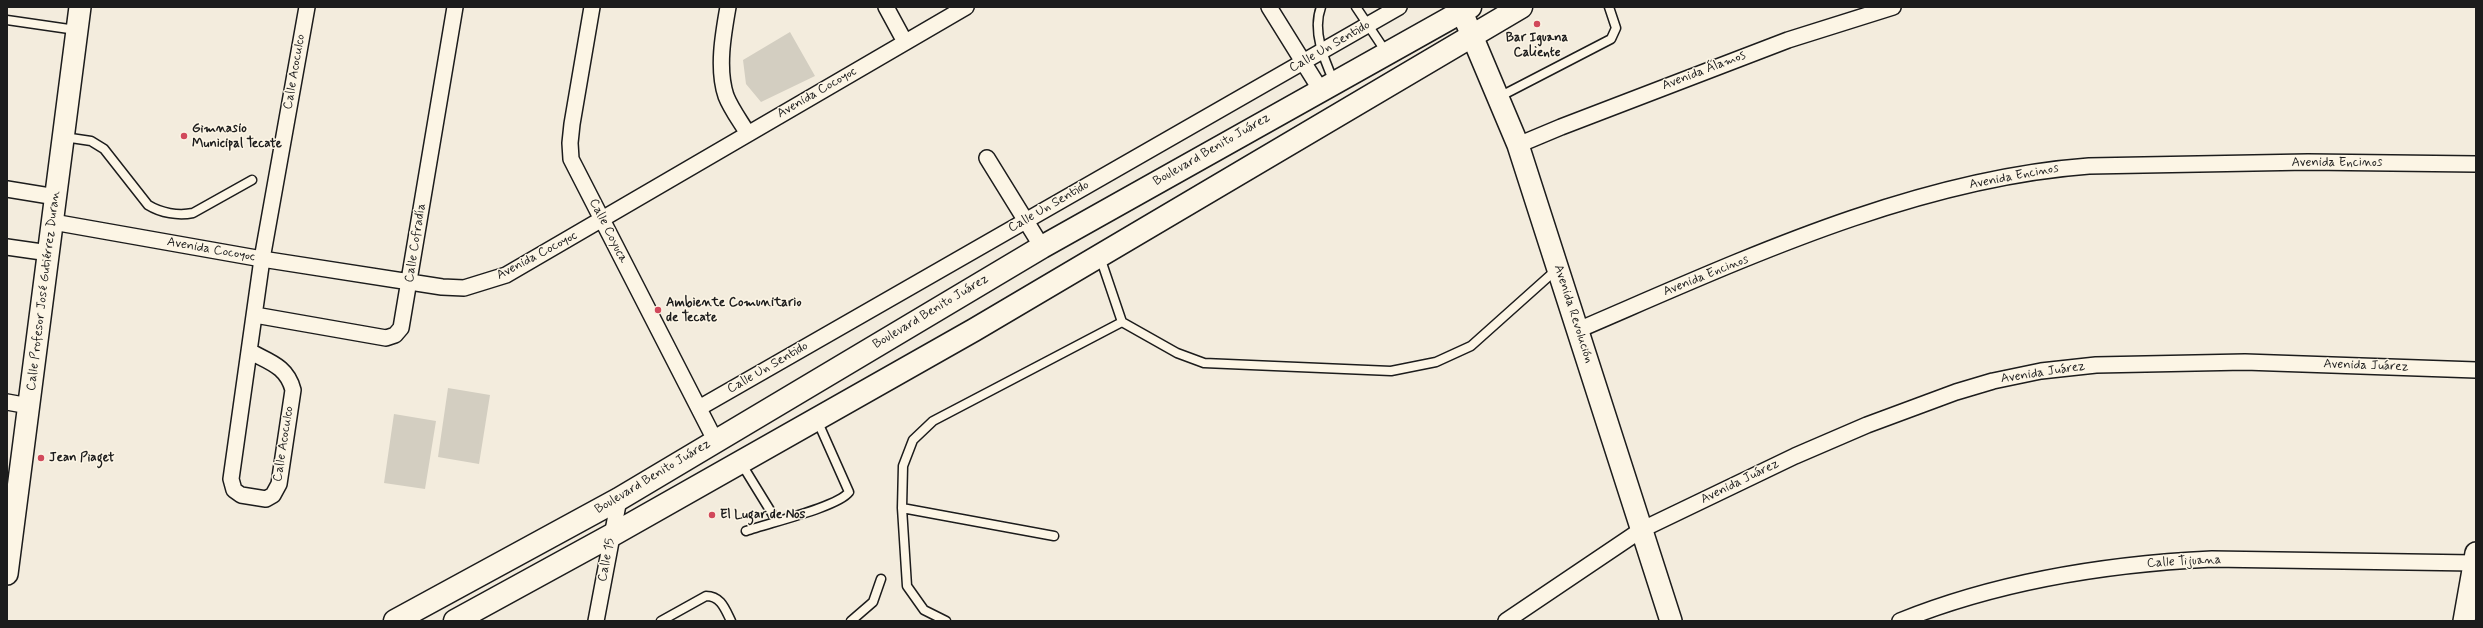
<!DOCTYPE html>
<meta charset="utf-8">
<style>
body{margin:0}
#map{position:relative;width:2483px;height:628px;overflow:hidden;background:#f3ecdd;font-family:Mynerve,sans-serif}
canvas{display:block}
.frame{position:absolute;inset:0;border:8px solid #1c1c1c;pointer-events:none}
</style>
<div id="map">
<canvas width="2483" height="628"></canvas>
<div class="frame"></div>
</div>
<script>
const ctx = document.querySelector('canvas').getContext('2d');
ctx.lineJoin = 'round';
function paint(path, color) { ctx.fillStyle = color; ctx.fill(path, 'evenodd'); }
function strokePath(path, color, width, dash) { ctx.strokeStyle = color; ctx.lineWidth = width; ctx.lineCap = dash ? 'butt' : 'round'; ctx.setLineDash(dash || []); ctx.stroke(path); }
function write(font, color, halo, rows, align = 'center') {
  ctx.font = font + ' Mynerve,sans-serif'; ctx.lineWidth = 3; ctx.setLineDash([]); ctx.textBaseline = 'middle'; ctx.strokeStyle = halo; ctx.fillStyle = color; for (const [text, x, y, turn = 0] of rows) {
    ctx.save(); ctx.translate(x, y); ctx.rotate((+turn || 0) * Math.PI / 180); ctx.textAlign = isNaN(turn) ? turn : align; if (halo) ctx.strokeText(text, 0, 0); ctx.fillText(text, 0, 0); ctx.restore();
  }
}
paint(new Path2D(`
 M790,32L815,76L761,102L746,84L743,60Z
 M448,388L490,395L479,464L438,457Z
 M394,414L436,421L425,489L384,483Z`), '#d3cec1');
const lane = new Path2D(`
 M1321,7C1312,31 1324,59 1334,82
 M1356,7L1386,52
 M7,20L76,30
 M1499,97L1611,39L1616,28L1609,7
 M64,137L91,141L104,149L148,205C161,213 178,216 193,213L252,180
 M1100,257L1122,322L1177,353L1204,363L1391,371L1436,362L1471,346L1556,270
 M741,463L776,520
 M902,508L1054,536
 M746,531C768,523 838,507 849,492L817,420
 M661,621L706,596C721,596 725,609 731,621
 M851,621L873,602L881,579
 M946,621L924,610L907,586L902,508L903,466L913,440L933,421L1122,322`);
const street = new Path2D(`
 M592,7L572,124L570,143L571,159L715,440
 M728,7C723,35 717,69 726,96C731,109 741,122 748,134
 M886,7L905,42
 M1269,7L1320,89
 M1518,145L1561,127L1788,40L1893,7
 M987,158L1042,247
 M7,189L56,197
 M53,222L262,259L442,287L464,288L506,275L966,7
 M7,247L49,253
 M255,315L386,338L395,335L401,328L455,7
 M1578,330C1739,261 1912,179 2089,166L2308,162L2476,164
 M249,351C269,362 287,366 293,390L279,484L273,495L266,499L241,495L234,490L231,479L262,259L307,7
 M7,402L29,406
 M699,408L1399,7
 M596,621L619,499
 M1506,621L1641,530L1795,456L1867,425L1956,392L1993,381L2041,371L2096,365L2245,362L2476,370
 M1900,621C1999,581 2106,564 2212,559L2474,563`);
const secondary = new Path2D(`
 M1462,12L1518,145L1671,621
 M7,574L80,7
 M2464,621L2476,553`);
const primary = new Path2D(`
 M395,621L619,499L1042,247L1470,7
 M455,621L612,535L974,330L1521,7`);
strokePath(lane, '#1c1c1c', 11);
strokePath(street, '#1c1c1c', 18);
strokePath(secondary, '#1c1c1c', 24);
strokePath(primary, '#1c1c1c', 25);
strokePath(lane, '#fcf5e5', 8);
strokePath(street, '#fcf5e5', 15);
strokePath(secondary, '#fcf5e5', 21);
strokePath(primary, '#fcf5e5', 22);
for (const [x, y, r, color] of [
 [1537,24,4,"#d1495b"],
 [184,136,4,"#d1495b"],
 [658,310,4,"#d1495b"],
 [41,458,4,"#d1495b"],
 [712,515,4,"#d1495b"]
]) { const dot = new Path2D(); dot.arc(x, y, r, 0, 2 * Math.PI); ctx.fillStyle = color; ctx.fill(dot); strokePath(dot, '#fcf5e5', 1.5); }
write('bold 13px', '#1c1c1c', '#fcf5e5', [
 ["Bar Iguana",1537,38,"center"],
 ["Caliente",1537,53,"center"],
 ["Gimnasio",192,129],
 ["Municipal Tecate",192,144],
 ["Ambiente Comunitario",666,303],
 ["de Tecate",666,318],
 ["Jean Piaget",49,458],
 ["El Lugar de Nos",720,515]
], 'left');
write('13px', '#1c1c1c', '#fcf5e5', [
 ["Calle Un Sentido",1330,47,-30],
 ["Avenida Álamos",1704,71,-21],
 ["Calle Acoculco",295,72,-80],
 ["Avenida Cocoyoc",817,93,-30],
 ["Boulevard Benito Juárez",1212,150,-30],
 ["Avenida Encinos",2337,163],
 ["Avenida Encinos",2014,177,-11],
 ["Calle Un Sentido",1049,207,-30],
 ["Calle Coyuca",608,231,63],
 ["Calle Cofradía",416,243,-81],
 ["Avenida Cocoyoc",211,250,10],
 ["Avenida Cocoyoc",537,256,-28],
 ["Avenida Encinos",1706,276,-22],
 ["Calle Profesor José Gutiérrez Duran",44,291,-83],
 ["Boulevard Benito Juárez",931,312,-31],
 ["Avenida Revolución",1573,314,72],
 ["Avenida Juárez",2366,366,2],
 ["Calle Un Sentido",768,368,-30],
 ["Avenida Juárez",2043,373,-9],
 ["Calle Acoculco",284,444,-81],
 ["Boulevard Benito Juárez",653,477,-31],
 ["Avenida Juárez",1740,482,-26],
 ["Calle 15",607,560,-79],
 ["Calle Tijuana",2184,562,-3]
]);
</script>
